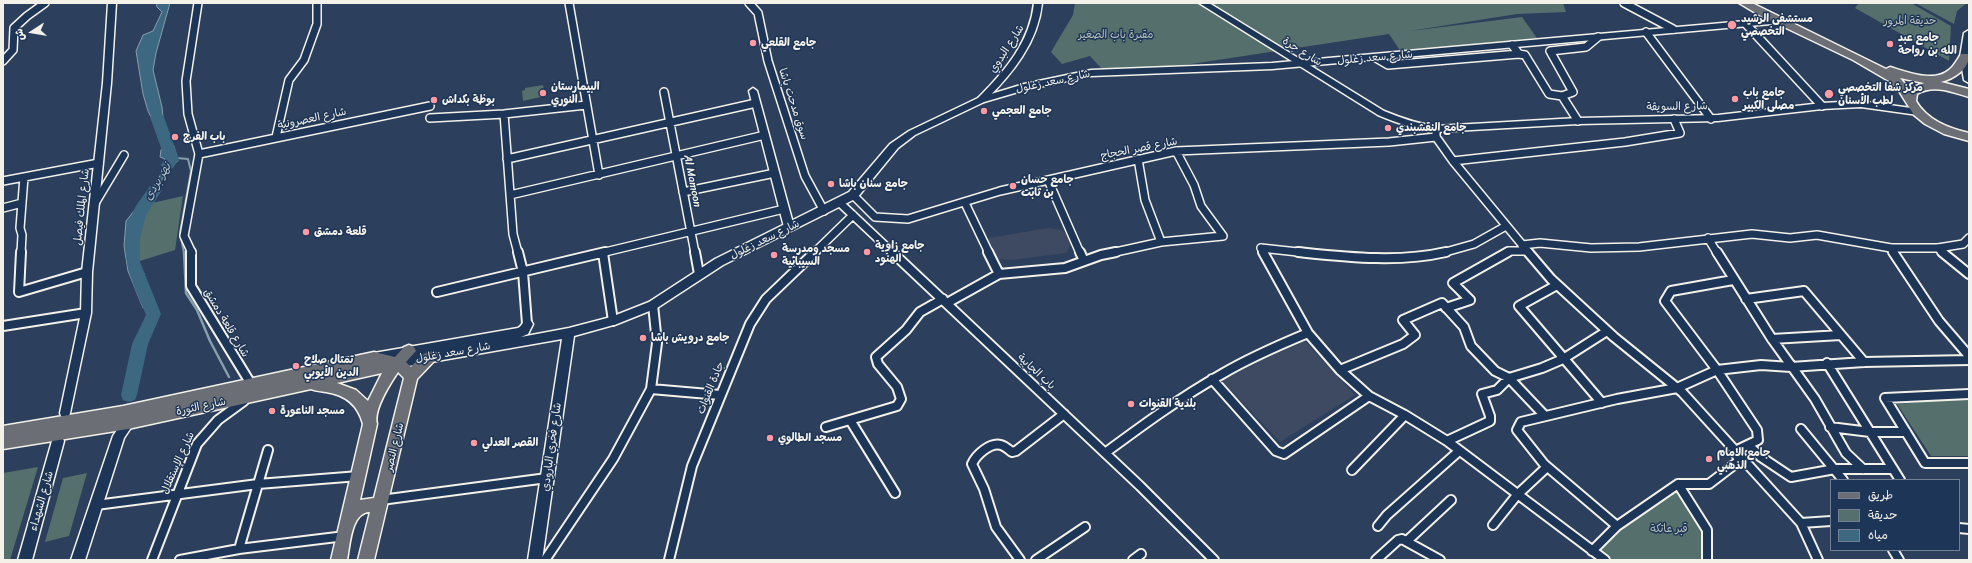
<!DOCTYPE html>
<meta charset="utf-8">
<style>
body{margin:0}
#map{position:relative;width:1972px;height:563px;overflow:hidden;background:#2c3f5c;font-family:Sriracha,"Playpen Sans Arabic",sans-serif}
canvas{display:block}
.frame{position:absolute;inset:0;border:4px solid #f4f1e8;pointer-events:none}
.legend{position:absolute;left:1830px;top:479px;width:130px;height:72px;box-sizing:border-box;background:#1d3557;border:1px solid #738091;margin:0;padding:5px 7px;list-style:none;font-size:12px;color:#f4f1e8}
.legend li{display:flex;align-items:center;gap:8px;height:20px}
.legend b{width:20px;border:1px solid #738091}
.north{position:absolute;left:12px;top:12px;width:40px;height:40px;-webkit-text-stroke:3px #1d3557;paint-order:stroke;rotate:258deg;font-size:11px;font-weight:700;line-height:16px;text-align:center;color:#f4f1e8}
.north::after{content:'';display:block;margin:auto;width:14px;height:18px;background:#f4f1e8;clip-path:polygon(50% 0,100% 100%,50% 72%,0 100%)}
</style>
<div id="map">
<canvas width="1972" height="563"></canvas>
<div class="frame"></div>
<ul class="legend">
<li><b style="height:5px;background:#6b6f75"></b>طريق</li>
<li><b style="height:11px;background:#546f6c"></b>حديقة</li>
<li><b style="height:11px;background:#3d6882"></b>مياه</li>
</ul>
<div class="north">ش</div>
</div>
<script>
const ctx = document.querySelector('canvas').getContext('2d');
ctx.lineJoin = 'round';
function paint(path, color) { ctx.fillStyle = color; ctx.fill(path, 'evenodd'); }
function strokePath(path, color, width, dash) { ctx.strokeStyle = color; ctx.lineWidth = width; ctx.lineCap = dash ? 'butt' : 'round'; ctx.setLineDash(dash || []); ctx.stroke(path); }
function write(font, color, halo, rows, align = 'center') {
  ctx.font = font + ' Sriracha,"Playpen Sans Arabic",sans-serif'; ctx.lineWidth = 3; ctx.setLineDash([]); ctx.textBaseline = 'middle'; ctx.strokeStyle = halo; ctx.fillStyle = color; for (const [text, x, y, turn = 0] of rows) {
    ctx.save(); ctx.translate(x, y); ctx.rotate((+turn || 0) * Math.PI / 180); ctx.textAlign = isNaN(turn) ? turn : align; if (halo) ctx.strokeText(text, 0, 0); ctx.fillText(text, 0, 0); ctx.restore();
  }
}
paint(new Path2D(`
 M1048,228L1063,230L1072,242L1066,253L1012,260L996,259L988,243L989,238Z
 M1303,339L1355,395L1280,442L1221,380Z`), '#3e4a62');
paint(new Path2D(`
 M1075,3H1563L1566,12L1517,14L1410,31L1522,17L1537,38L1401,52L1389,34L1178,66L1102,69L1090,56L1062,64L1051,52L1073,15Z
 M1859,3H1911L1951,26L1949,61L1855,8Z
 M1915,3H1967L1957,11L1954,24Z
 M543,85L545,96L523,101L522,91L525,90V88Z
 M183,196L175,250L140,261L137,249L142,215L152,203Z
 M1969,398V456H1931L1897,404Z
 M38,467L10,560H3V473Z
 M87,473L69,536L45,542L63,478Z
 M1679,486L1707,530V560H1605L1595,553L1617,526Z`), '#546f6c');
const water = new Path2D(`
 M157,3H170L156,53L153,70L162,107L164,127L170,134L158,138L156,127L148,111L143,94L136,51L143,35L153,31L162,12L157,7Z
 M167,146H174L178,161C163,167 161,188 152,199C147,204 141,208 139,215C133,231 133,246 133,262L144,273L151,307L143,308L128,271L124,246L126,221L154,186L161,174L165,159L160,157L161,150Z`);
paint(water, '#3d6882');
strokePath(water, '#869fab', 1);
strokePath(new Path2D(`
 M177,158L188,159L191,171L180,233L184,253`), '#869fab', 2);
strokePath(new Path2D(`
 M184,252L186,293L197,310L210,341L229,377`), '#869fab', 2.5);
paint(new Path2D(`
 M157,112L162,114L164,117L179,159L173,168L168,170L163,168L161,165L165,159L150,117L152,114Z
 M155,185L160,186L162,190L146,215L140,238V262L161,314L148,344L137,395L135,400L129,402L123,400L121,395L132,344L146,315C131,279 117,254 132,215C135,205 144,195 150,186Z`), '#3d6882');
const minorFar1 = new Path2D(`
 M569,3L599,175
 M749,3L758,13L768,61L805,176L824,211
 M1624,3L1673,29
 M1745,23L1822,106
 M1646,32L1711,119
 M1512,45L1519,54L1525,55L1549,94L1562,96L1573,92L1550,51L1586,47L1598,37
 M1376,58L1388,65L1519,54
 M3,61L13,50L14,28L27,16L45,3
 M664,92L695,253
 M1562,96L1578,121
 M504,114L513,234L518,253
 M430,118L504,114L586,105
 M276,137L289,80L304,60L317,24V3
 M1436,137L1453,161L1529,253
 M199,154L430,106
 M507,159L756,103
 M1138,159L1145,200L1161,242
 M1453,161L1625,142L1680,133L1674,119
 M1048,180L1080,253
 M3,181L99,163
 M683,192L775,173
 M510,195L765,135
 M853,195L875,217L908,219L1000,191L1176,151L1389,142L1436,137V129
 M840,203L893,253
 M965,203L989,253
 M94,205L124,155
 M3,208L22,203
 M1708,238L1717,253
 M1522,245L1540,243L1591,248L1639,247L1752,234L1790,238L1817,235L1891,248H1938L1963,244L1969,238
 M1261,248L1264,253
 M1261,248L1307,253
 M1891,248L1894,253
 M1938,248L1944,253
 M21,253L22,235L20,228L24,177
 M192,253L184,236L199,154L188,114L186,81L198,3
 M601,253L784,209
 M814,253L853,215
 M1111,253L1161,242L1223,236L1201,206L1194,185L1176,151
 M1442,253L1474,244L1506,226
 M1506,253L1509,251H1527`);
const minor = new Path2D(`
 M21,252L19,292L87,272
 M191,252V286L251,384
 M518,252L523,272L527,324
 M695,252L699,274
 M892,252L1140,486L1214,560
 M988,252L999,274
 M1080,252L1084,261
 M1263,252L1308,333L1340,370L1369,396L1405,415L1447,441L1605,560
 M1298,252C1347,257 1398,263 1446,252
 M1528,252L1551,279L1614,337L1682,392L1801,523L1818,560
 M1717,252L1772,339L1815,399L1846,453L1863,469
 M1893,252L1939,321L1969,356
 M1942,252L1969,274
 M603,253L613,321
 M1557,285L1519,306L1602,403
 M437,292L605,252
 M1746,299L1804,291L1864,362
 M947,303L999,274L1065,268L1101,255L1116,252
 M1446,308L1470,300L1453,283L1508,252
 M3,326L86,313
 M1772,339L1841,335
 M1827,363L1900,480
 M1340,370L1403,344L1415,335L1403,320L1442,303L1464,327L1471,346L1495,371L1509,378L1545,416
 M1212,379L1276,451L1284,454L1369,396
 M651,389L720,395
 M1969,394L1885,398L1925,463H1969
 M850,420L895,493
 M826,427L897,406L901,399L897,387L878,364L876,357L906,330L920,312L943,299
 M1830,427L1870,432H1906
 M1801,429L1843,480
 M1447,441L1490,421V416L1482,394L1497,390L1509,378L1542,368L1563,359L1607,331
 M1748,445L1761,457L1791,477L1835,469H1893
 M1105,453C1143,425 1181,397 1222,374C1249,358 1279,345 1308,333
 M1352,470L1405,415
 M1678,484L1707,530V560
 M381,500L547,478
 M96,505L258,484L359,476
 M1801,523L1831,521
 M1493,525L1517,495L1547,467
 M1378,526L1387,515L1459,451
 M1617,526L1544,464L1517,430L1521,422L1617,399L1677,388L1717,370L1761,365L1791,367L1864,362L1969,360
 M1959,528L1969,529
 M1407,541L1451,500
 M239,549L268,450
 M1893,550L1899,560
 M1592,551L1617,526L1678,484H1709L1739,461L1735,451L1758,440L1757,430L1717,370L1665,301L1671,291L1733,280
 M152,560L197,444L218,420L244,401
 M180,560L239,549L345,536
 M545,560L613,459L651,389L657,343L653,305
 M669,560L692,466L750,324L766,299L815,252
 M1020,560L996,527L984,489L972,464C976,455 990,442 1001,445C1005,446 1009,450 1012,452L1016,451L1064,414
 M1036,560L1085,527
 M1133,560L1141,554
 M1376,560L1398,540L1402,539L1440,560`);
const tertiary = new Path2D(`
 M108,3H116L111,83L92,272L91,313L70,413L69,416L65,418L61,416L60,413L81,313L82,272L103,83Z
 M1034,3H1042C1038,43 1012,74 984,102H978L977,100L978,98C1005,71 1030,42 1034,3Z
 M1199,3H1209L1384,111C1401,118 1418,124 1436,126L1578,118L1718,115L1822,103L1861,101L1918,109L1922,112L1918,115L1861,107L1822,109L1718,121L1578,124L1436,132C1416,130 1397,123 1378,115Z
 M753,88L757,91L794,227L789,231L784,227L749,91Z`);
const secondary = new Path2D(`
 M1779,18L1782,19V23L1272,69L1091,76L1025,90L984,102L915,135L898,148L857,198L723,265L657,308L617,324L574,336L542,560H528L562,339L397,368L393,366L391,363L393,360L374,363L370,361L368,358L370,355L374,353L518,328C524,325 522,318 531,321L533,324L528,334L521,337L569,328L611,317L649,302L715,259L849,192L890,144L909,131L978,98L1024,84L1091,70L1272,63Z
 M1969,30V83L1964,80L1960,57L1964,33Z
 M128,418L132,419L134,423L124,438L85,560H71L113,436L124,419Z
 M58,436L62,437L64,441L32,560H18L52,441L54,437Z`);
const primary = new Path2D(`
 M1739,3H1752L1886,69L1890,67C1907,72 1934,83 1949,70C1954,66 1957,60 1961,54H1969C1970,69 1953,79 1941,82L1969,89V97C1952,92 1934,84 1917,94L1916,101C1927,120 1948,128 1969,133V141L1944,134L1925,124L1914,115L1897,88L1889,81L1853,60L1759,15ZM1900,78L1924,83L1909,89Z`);
const trunk = new Path2D(`
 M409,345L414,347L416,351L406,362L411,367C418,359 426,348 437,352L439,356L417,379L374,560H358L370,512C351,512 350,545 347,560H331L363,424C358,405 346,395 326,392C321,391 316,391 311,389L128,429L3,449V426L123,406L374,352L395,357L404,347ZM398,372L404,378L374,498L360,500L377,424C373,410 390,384 398,372ZM382,373L368,401L356,390L337,383Z`);
strokePath(minorFar1, '#f4f1e8', 10);
strokePath(minor, '#f4f1e8', 12);
strokePath(tertiary, '#f4f1e8', 3);
strokePath(secondary, '#f4f1e8', 3);
strokePath(primary, '#f4f1e8', 3);
strokePath(trunk, '#f4f1e8', 3);
strokePath(minorFar1, '#1d3557', 7);
strokePath(minor, '#1d3557', 8);
paint(tertiary, '#1d3557');
paint(secondary, '#1d3557');
paint(primary, '#6b6f75');
paint(trunk, '#6b6f75');
for (const [x, y, r, color] of [
 [1732,25,5,"#ff9aa2"],
 [753,43,4,"#ff9aa2"],
 [1890,44,4,"#ff9aa2"],
 [543,93,4,"#ff9aa2"],
 [1829,94,5,"#ff9aa2"],
 [1735,99,4,"#ff9aa2"],
 [434,100,4,"#ff9aa2"],
 [984,111,4,"#ff9aa2"],
 [1388,128,4,"#ff9aa2"],
 [175,137,4,"#ff9aa2"],
 [831,184,4,"#ff9aa2"],
 [1013,186,4,"#ff9aa2"],
 [306,232,4,"#ff9aa2"],
 [867,252,4,"#ff9aa2"],
 [774,255,4,"#ff9aa2"],
 [643,338,4,"#ff9aa2"],
 [296,366,4,"#ff9aa2"],
 [1131,404,4,"#ff9aa2"],
 [272,411,4,"#ff9aa2"],
 [770,438,4,"#ff9aa2"],
 [474,443,4,"#ff9aa2"],
 [1709,459,4,"#ff9aa2"]
]) { const dot = new Path2D(); dot.arc(x, y, r, 0, 2 * Math.PI); ctx.fillStyle = color; ctx.fill(dot); strokePath(dot, '#1d3557', 1.5); }
write('bold 11px', '#f4f1e8', '#1d3557', [
 ["مستشفى الرشيد",1741,19],
 ["التخصصي",1741,32],
 ["جامع عبد",1898,38],
 ["الله بن رواحة",1898,51],
 ["جامع القلعي",761,43],
 ["البيمارستان",551,87],
 ["النوري",551,100],
 ["مركز شفا التخصصي",1838,88],
 ["لطب الأسنان",1838,101],
 ["جامع باب",1743,93],
 ["مصلى الكبير",1743,106],
 ["بوظة بكداش",442,100],
 ["جامع العجمي",992,111],
 ["جامع النقشبندي",1396,128],
 ["باب الفرج",183,137],
 ["جامع حسان",1021,180],
 ["بن ثابت",1021,193],
 ["جامع سنان باشا",839,184],
 ["قلعة دمشق",314,232],
 ["جامع زاوية",875,246],
 ["الهنود",875,259],
 ["مسجد ومدرسة",782,249],
 ["السيبائية",782,262],
 ["جامع درويش باشا",651,338],
 ["تمثال صلاح",304,360],
 ["الدين الأيوبي",304,373],
 ["بلدية القنوات",1139,404],
 ["مسجد الناعورة",280,411],
 ["مسجد الطالوي",778,438],
 ["القصر العدلي",482,443],
 ["جامع الامام",1717,453],
 ["الذهبي",1717,466]
], 'left');
write('11px', '#bcc4bd', '#1d3557', [
 ["حديقة المرور",1910,21],
 ["مقبرة باب الصغير",1116,35],
 ["قبر عاتكة",1669,529]
]);
write('11px', '#f4f1e8', '#1d3557', [
 ["شارع البدوي",1007,49,-57],
 ["شارع جرة",1302,52,32],
 ["شارع سعد زغلول",1375,58,-5],
 ["شارع سعد زغلول",1053,82,-12],
 ["سوق مدحت باشا",793,104,72],
 ["شارع السويقة",1677,107,-1],
 ["شارع العصرونية",312,119,-12],
 ["شارع قصر الحجاج",1139,149,-11],
 ["Al Mamoon",692,181,79],
 ["شارع الملك فيصل",82,207,-84],
 ["شارع سعد زغلول",765,240,-26],
 ["شارع قلعة دمشق",226,323,59],
 ["شارع سعد زغلول",453,353,-10],
 ["باب الجابية",1036,372,43],
 ["جادة القنوات",711,388,-68],
 ["شارع الثورة",201,407,-12],
 ["شارع النصر",395,447,-76],
 ["شارع فخري البارودي",552,447,-82],
 ["شارع الإستقلال",178,463,-66],
 ["شارع الشهداء",42,501,-74]
]);
write('italic 12px', '#b4c1c4', '#1d3557', [
 ["نهر بردى",158,182,-59]
]);
</script>
